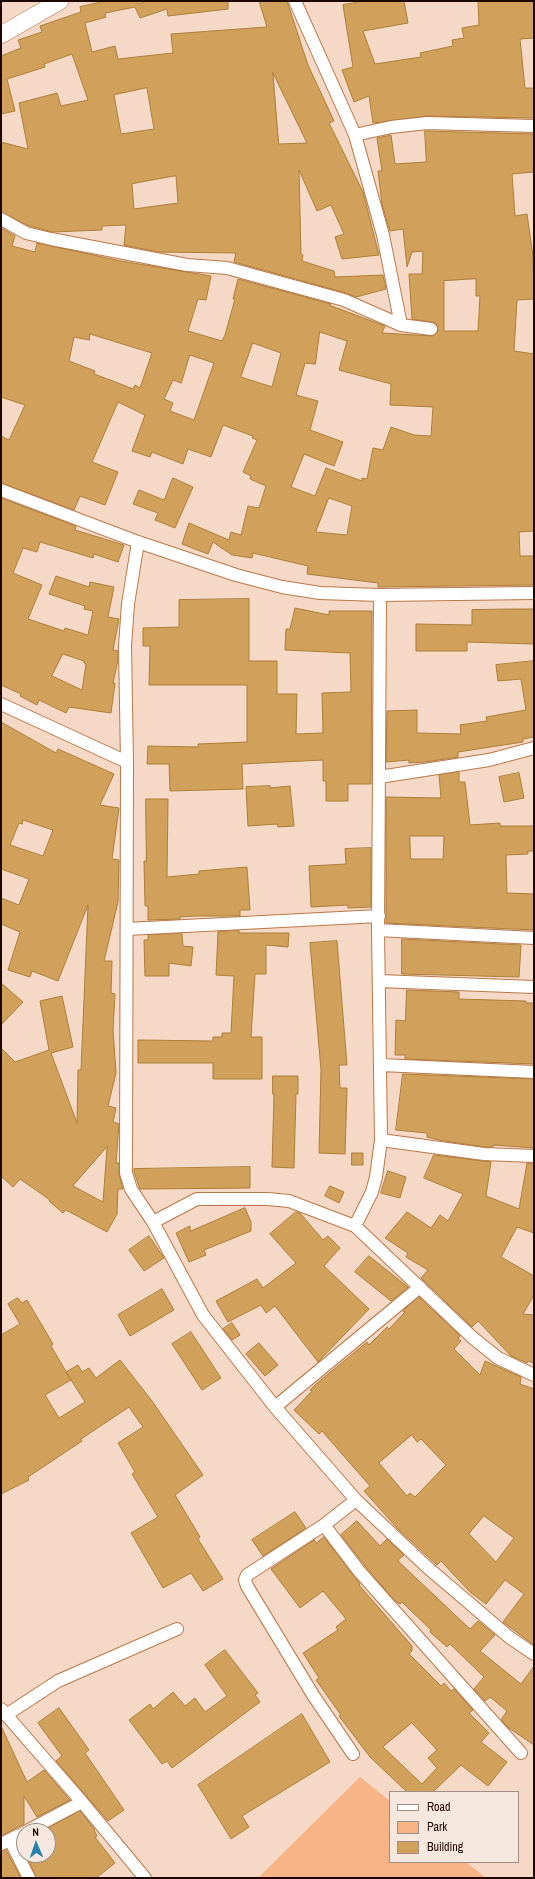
<!DOCTYPE html>
<style>
body{margin:0}
#map{position:relative;width:535px;height:1879px;overflow:hidden;background:#f5d8c5;font-family:"Archivo Narrow",sans-serif}
canvas{display:block}
.frame{position:absolute;inset:0;border:2px solid #1e0600;pointer-events:none}
.legend{position:absolute;left:389px;top:1791px;width:130px;height:72px;box-sizing:border-box;background:#f7e8df;border:1px solid #a08e86;margin:0;padding:5px 7px;list-style:none;font-size:12px;color:#1e0600}
.legend li{display:flex;align-items:center;gap:8px;height:20px}
.legend b{width:20px;border:1px solid #a08e86}
.north{position:absolute;left:16px;top:1823px;width:40px;height:40px;box-sizing:border-box;background:#f7e8df;border:1px solid #a08e86;border-radius:50%;rotate:358deg;font-size:11px;font-weight:700;line-height:16px;text-align:center;color:#1e0600}
.north::after{content:'';display:block;margin:auto;width:14px;height:18px;background:#2682af;clip-path:polygon(50% 0,100% 100%,50% 72%,0 100%)}
</style>
<div id="map">
<canvas width="535" height="1879"></canvas>
<div class="frame"></div>
<ul class="legend">
<li><b style="height:5px;background:#fff"></b>Road</li>
<li><b style="height:11px;background:#f6b487"></b>Park</li>
<li><b style="height:11px;background:#d1a15b"></b>Building</li>
</ul>
<div class="north">N</div>
</div>
<script>
const ctx = document.querySelector('canvas').getContext('2d');
ctx.lineJoin = 'round';
function paint(path, color) { ctx.fillStyle = color; ctx.fill(path, 'evenodd'); }
function strokePath(path, color, width, dash) { ctx.strokeStyle = color; ctx.lineWidth = width; ctx.lineCap = dash ? 'butt' : 'round'; ctx.setLineDash(dash || []); ctx.stroke(path); }
paint(new Path2D(`
 M360,1777L390,1801V1862H466L486,1878H258Z`), '#f6b487');
const building = new Path2D(`
 M106,1H138V4L147,1H228V9L168,16L167,9L140,18L135,7L105,13L106,17L85,23L92,52L115,46L118,59L173,53L171,34L267,27L259,1H287L308,65L334,121L329,123L363,192L379,255L342,259L335,237L344,234L331,205L317,211L299,170L301,254L303,255L302,261L334,271L335,277L383,275L386,289L356,297L346,293L234,262L236,253L158,252L124,245L126,225L102,226V230L52,232L27,225L1,212V142L28,149L19,103L57,93L61,106L88,100L72,54L44,64L45,67L7,79L15,111L1,114V56L21,48L18,40L42,32L40,26L81,12L80,7ZM273,73L307,143L279,144ZM147,88L154,129L121,134L114,95ZM176,176L178,203L134,209L132,184Z
 M365,1H404L408,23L363,31L375,64L421,57L420,53L453,46L452,40L464,38L462,28L479,25L478,1H534V38L520,39L525,88H534V118L427,116L373,123L369,96L354,102L342,70L353,67L343,5Z
 M425,131L534,134V172L512,174L515,216L527,214L533,256L534,299L517,300L514,351L534,354V531L519,532L520,556H534V585L378,587V583L307,574L308,566L253,553L252,558L232,555L213,542L208,554L182,544L189,523L229,540L231,532L241,535L248,506L259,508L266,486L250,479L251,476L243,472L257,440L252,438L253,436L223,425L211,457L188,449L183,464L152,452L150,457L132,451L145,415L118,402L92,462L118,472L105,505L80,496L74,510L1,483V436L9,440L25,405L1,397V228L15,236L12,246L35,252L37,243L121,261L211,276L206,300L198,299L188,331L222,341L225,335L235,299H233L238,279L331,304L329,305L385,326L382,333L433,336L438,330L436,323L412,319L409,274H422L423,251L412,252L407,267L403,229L390,231L382,204L378,171H382L377,138L391,135L395,164L426,162ZM476,279V296H480L478,331H444V281ZM320,332L347,341L339,370L391,384L390,405L433,407L431,436L414,435L391,427L383,450L373,448L367,479L362,478V481L326,468L315,496L291,487L304,454L334,466L343,442L310,430L318,401L296,395L305,363L315,364ZM90,334L152,353L140,388L135,385L133,389L113,381L94,374L95,371L69,361L74,337L89,340ZM253,343L281,353L272,387L241,377ZM190,355L214,363L194,420L170,411L173,403L164,399L173,380L181,383ZM329,498L352,506L347,535L316,532Z
 M173,478L193,487L175,528L155,520L158,513L133,504L139,490L164,500Z
 M1,498L76,526L75,530L124,545L118,562L94,554L93,558L40,542L37,552L23,548L13,573L42,585L28,619L64,631L65,628L88,635L93,611L84,609L85,606L49,594L56,576L89,587L90,582L114,587L108,617L119,619L113,650L118,651V660L113,683H115L111,713L69,707L66,713L39,700L37,705L20,696L21,694L1,685ZM63,654L84,661V663L86,664L82,690L52,676Z
 M249,599V661H277V694H297L296,734L323,733L322,693L351,692L350,653L285,650L286,629H290L295,608L329,615V611H372L371,784H348V801H326V781H323V760L242,764L243,789L170,791L169,764H147L148,746L198,747V744L247,742V685H149L150,646H143V628L179,627V600Z
 M511,609H534V644L467,642V651H416V624L472,625V610Z
 M534,661V737L523,739V742L458,752V757L425,762L409,763V760L386,762L387,711L417,710V733L461,734L460,725L487,721L486,717L526,710L521,679L498,681L496,665Z
 M1,722L56,753L58,749L114,774L100,805L119,808L112,859L119,860L118,902L104,961H112L111,993L115,994L113,1030L116,1073L108,1106L116,1108L113,1122L119,1124L116,1163H119V1175L123,1189H118L117,1214L107,1232L66,1210L63,1213L49,1201L50,1200L20,1179L13,1187L1,1176V1048L15,1062L49,1050L40,1001L62,996L73,1047L51,1053L77,1123L78,1070H81L88,905L58,981L32,971L30,977L8,970L20,932L1,924V898L19,905L29,879L1,869ZM23,820L53,830L43,856L10,845L19,823L22,824ZM107,1147L106,1162L103,1202L73,1186Z
 M459,772V782H465L470,825L500,823V826H534V851H528V854L506,855L507,893L534,894V930L386,923V797L441,798L439,775ZM410,836H444L443,859H411Z
 M519,773L524,798L504,802L499,777Z
 M270,786V788L290,786L294,826L278,827L277,824L248,826L246,787Z
 M146,799H168L167,877L199,874V871L247,867L250,910H240V916H195L180,917V919L148,920V906H145L144,861H146Z
 M371,848V907L348,908V905L311,907L309,866L346,864L345,849Z
 M239,931V933H289L288,947L266,945V974H255L251,1037H262V1079H213V1063H138V1040L213,1041V1037H222V1033H231L234,976L216,975L218,932Z
 M182,934L183,946L193,947L191,966L169,963V976H145L144,940H148V935Z
 M402,939L521,945L519,977L402,974Z
 M337,941L347,1065H339L340,1088H347L345,1154L319,1153L321,1070L310,943Z
 M1,983L23,1002L1,1025Z
 M407,990L459,992V999L526,1001V1003H534V1064L405,1059V1055H395L396,1020L405,1021Z
 M403,1074L534,1079V1148L493,1145V1147H485L439,1140L427,1137V1133L396,1130Z
 M273,1076H298V1094H296L294,1168L272,1167L274,1094H273Z
 M352,1153H363V1165H352Z
 M434,1155L491,1162L486,1196L519,1209L527,1163H534V1233L517,1227L501,1257L534,1276V1295L523,1314L534,1315V1363L528,1361L527,1363L511,1356L478,1321L472,1327L421,1278L428,1270L406,1257L408,1253L385,1238L407,1212L431,1228L440,1215L448,1221L463,1194L424,1178Z
 M250,1167V1188L140,1189L134,1172V1169Z
 M388,1171L406,1177L400,1198L381,1193Z
 M330,1186L344,1192L339,1203L325,1196Z
 M245,1208L251,1222V1231L204,1250L206,1255L189,1262L176,1233L190,1226V1231Z
 M296,1212L300,1213L323,1240L328,1236L340,1248L324,1266L369,1309L318,1362L275,1306L266,1313L261,1305L228,1322L216,1301L257,1279L263,1288L296,1263L270,1234Z
 M149,1236L164,1258L144,1271L129,1250Z
 M369,1256L408,1287L391,1301L355,1272Z
 M162,1289L174,1310L130,1336L118,1315Z
 M419,1297L460,1336L458,1338L461,1341L454,1349L480,1375L485,1361L521,1377L520,1384L534,1389V1645L503,1622L524,1594L505,1580L486,1604L470,1592L441,1561L437,1565L398,1529L364,1491L370,1486L322,1431L319,1434L294,1410L312,1391L310,1390L316,1384L367,1342L369,1345L387,1327L389,1329L405,1312L403,1311ZM412,1435L417,1442L421,1439L446,1465L415,1497L410,1493L407,1496L379,1463ZM484,1516L514,1538L496,1562L469,1534Z
 M18,1298L22,1303L27,1300L53,1344L51,1346L71,1380L45,1395L59,1418L85,1402L66,1372L78,1365L82,1372L89,1368L96,1378L120,1360L152,1401L203,1475L175,1495L200,1537L198,1539L223,1579L203,1591L191,1573L163,1588L131,1533L158,1517L132,1474L135,1472L118,1443L143,1427L129,1407L81,1439L82,1441L28,1477L29,1480L1,1494V1335L20,1324L8,1304Z
 M232,1323L240,1335L232,1340L223,1329Z
 M191,1332L221,1378L202,1390L172,1344Z
 M259,1343L278,1365L265,1376L246,1354Z
 M295,1512L306,1528L263,1556L252,1540Z
 M357,1521L380,1546L387,1539L404,1555L398,1560L399,1562L470,1629L478,1621L495,1635L480,1651L521,1684L534,1666V1745L509,1728L501,1720L507,1711L490,1697L485,1701L474,1689L484,1677L450,1644L447,1647L430,1632L431,1630L402,1602L400,1604L395,1601L365,1566L341,1535Z
 M324,1537L360,1584L359,1585L412,1646V1651L409,1654L441,1686L444,1683L451,1691L454,1689L473,1710L469,1713L489,1733L481,1742L507,1762L488,1786L461,1765L433,1792H407L370,1757L339,1716L341,1715L316,1680L319,1678L303,1653L338,1630L336,1627L346,1619L323,1591L300,1608L271,1569L314,1540L316,1543ZM412,1723L437,1750L428,1758L437,1768L422,1784L383,1747Z
 M225,1650L258,1693L255,1695L260,1702L172,1768L167,1761L162,1764L129,1720L150,1704L153,1709L173,1692L185,1706L195,1698L205,1712L227,1696L205,1665Z
 M59,1708L89,1750L85,1753L124,1810L108,1821L56,1761L62,1756L38,1723Z
 M302,1714L330,1762L242,1816L249,1827L231,1839L198,1785Z
 M1,1726L27,1782L44,1770L70,1800L37,1817L24,1796V1824L1,1836Z
 M80,1811L95,1830H94L97,1836L95,1837L115,1863L96,1878H36L26,1855H48V1831L45,1830Z
 M6,1850L21,1878H1V1851Z`);
paint(building, '#d1a15b');
strokePath(building, '#ac7e37', 1);
const minor = new Path2D(`
 M295,1L355,135L383,235L401,325
 M355,135L391,127L427,123L534,126
 M1,219L26,233L51,239L187,265L227,268L344,300L401,325L431,329
 M1,490L138,542L236,575L282,587L320,593L380,595L534,593
 M138,542L128,604L125,646L127,762L126,1173L131,1189L153,1222L203,1315L275,1407L356,1500L427,1567L509,1637L534,1654
 M1,704L127,762
 M379,777L489,760L534,748
 M127,929L379,916
 M378,930L534,938
 M379,981L534,987
 M381,1065L534,1072
 M381,1140L484,1154L534,1156
 M153,1222L197,1199H268L289,1201L355,1226L473,1338L498,1358L534,1375
 M355,1226L372,1192L376,1177L381,1140L378,930L380,595
 M275,1407L420,1287
 M356,1500L324,1525L359,1571L521,1753
 M324,1525L247,1575L245,1580L247,1586L313,1695L353,1754
 M1,1709L82,1802L145,1878
 M6,1715L58,1681L177,1629
 M27,1831L82,1802
 M10,1840L29,1878
 M1,1844L24,1833`);
const secondary = new Path2D(`
 M1,35L60,1`);
strokePath(minor, '#ba7848', 14);
strokePath(secondary, '#ba7848', 18);
strokePath(minor, '#fff', 12);
strokePath(secondary, '#fff', 17);
</script>
